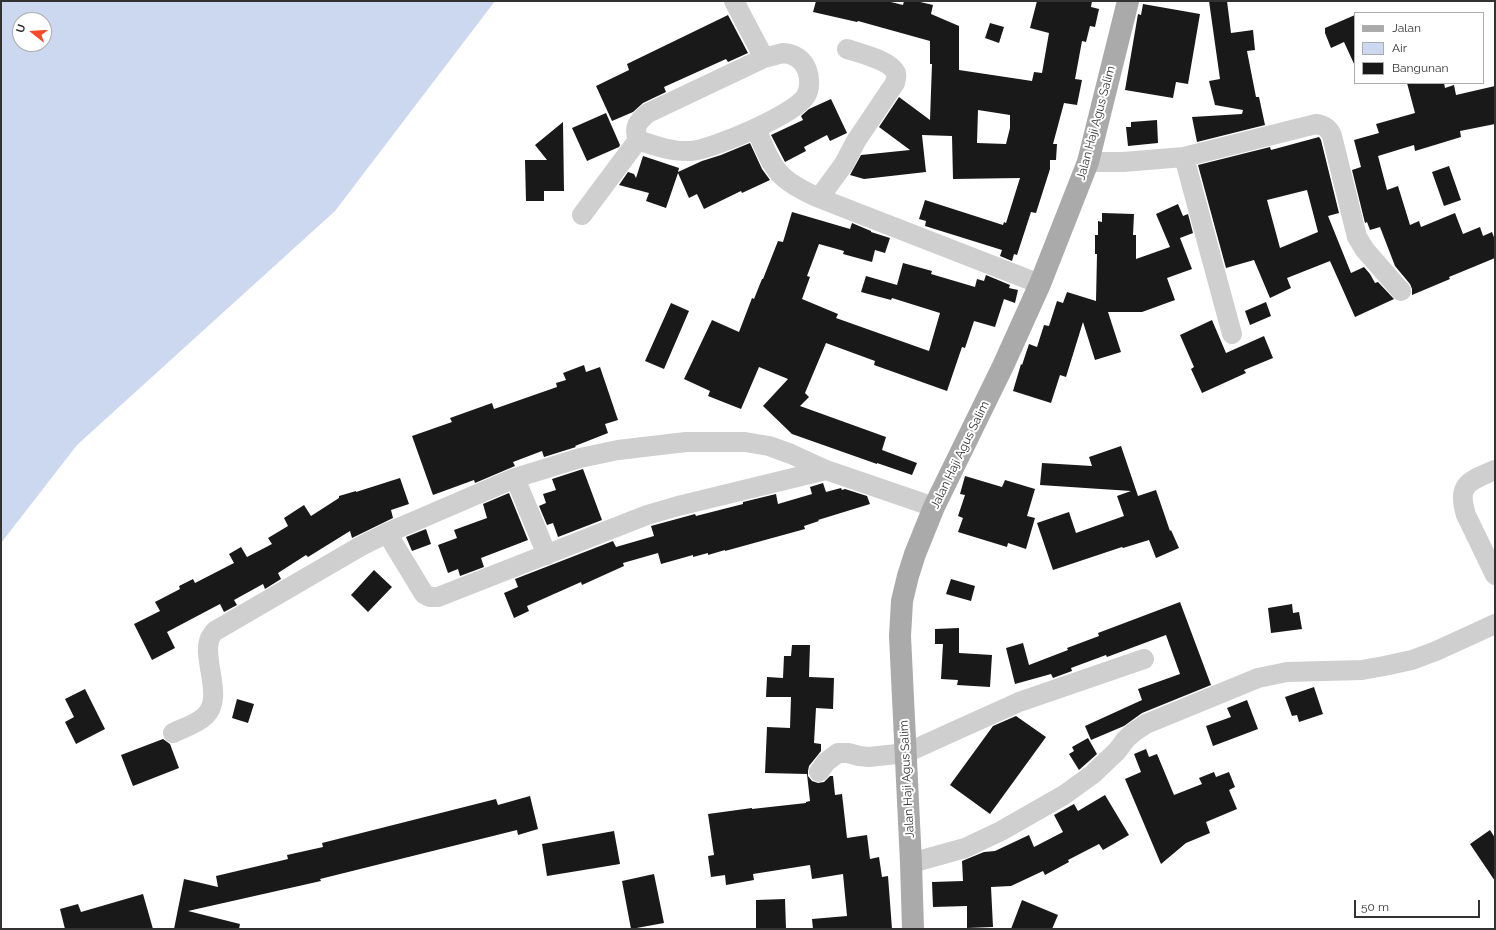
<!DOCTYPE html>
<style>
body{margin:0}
#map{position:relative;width:1496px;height:930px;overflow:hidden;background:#fff;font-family:Raleway,sans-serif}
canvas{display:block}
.frame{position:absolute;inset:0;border:2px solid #323232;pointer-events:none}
.legend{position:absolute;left:1354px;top:12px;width:130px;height:72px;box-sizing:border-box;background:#fff;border:1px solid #adadad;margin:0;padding:5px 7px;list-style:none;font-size:12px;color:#323232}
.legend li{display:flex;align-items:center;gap:8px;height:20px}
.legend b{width:20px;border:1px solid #adadad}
.north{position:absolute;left:12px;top:12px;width:40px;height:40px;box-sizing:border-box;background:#fff;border:1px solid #adadad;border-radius:50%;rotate:287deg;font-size:11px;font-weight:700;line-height:16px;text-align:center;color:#323232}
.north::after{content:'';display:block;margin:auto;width:14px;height:18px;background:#f54b28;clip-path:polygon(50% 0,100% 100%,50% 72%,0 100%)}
.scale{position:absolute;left:1354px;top:900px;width:126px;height:18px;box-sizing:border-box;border:2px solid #323232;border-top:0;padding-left:5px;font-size:12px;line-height:14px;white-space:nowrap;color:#323232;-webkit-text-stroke:3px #fff;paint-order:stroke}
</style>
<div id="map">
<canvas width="1496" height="930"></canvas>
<div class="frame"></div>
<ul class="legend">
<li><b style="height:5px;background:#aaa"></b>Jalan</li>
<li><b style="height:11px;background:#cbd8f0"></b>Air</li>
<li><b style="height:11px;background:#191919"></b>Bangunan</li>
</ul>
<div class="north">U</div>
<div class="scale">50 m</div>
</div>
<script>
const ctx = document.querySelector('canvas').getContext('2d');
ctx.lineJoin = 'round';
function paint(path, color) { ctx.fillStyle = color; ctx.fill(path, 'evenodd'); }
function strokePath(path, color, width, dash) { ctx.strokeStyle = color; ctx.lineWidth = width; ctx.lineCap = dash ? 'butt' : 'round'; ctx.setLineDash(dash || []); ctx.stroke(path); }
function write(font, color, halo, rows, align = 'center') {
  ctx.font = font + ' Raleway,sans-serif'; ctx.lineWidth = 4; ctx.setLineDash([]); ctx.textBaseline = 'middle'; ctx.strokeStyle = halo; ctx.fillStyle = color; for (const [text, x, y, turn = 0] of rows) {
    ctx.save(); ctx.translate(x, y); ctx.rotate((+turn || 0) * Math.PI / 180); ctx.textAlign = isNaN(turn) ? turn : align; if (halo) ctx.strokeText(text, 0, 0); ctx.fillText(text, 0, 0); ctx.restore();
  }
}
paint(new Path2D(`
 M1,1H495L335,211L77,445L1,543ZM20,20H44V44H20Z`), '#cbd8f0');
paint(new Path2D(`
 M816,1H887L903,5L904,1H916L933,5L931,14L959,26V70L1032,81L1034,72L1042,73L1049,33L1030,28L1037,1H1092L1091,7L1099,9L1095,27L1090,26L1086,42L1082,41L1075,79L1082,80L1077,105L1064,103L1053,144H1057L1056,160H1050V169L1036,213L1031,212L1017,255L1014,254L1012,261L1000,256L1002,250L925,226L926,221L919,219L925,200L1003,225L1004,222L1006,223L1020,178L953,179L952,136L922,135L926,172L864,179L850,175L861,155L910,150L879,127L899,97L930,120L932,64H930V41L858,21L857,22L813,12ZM978,110L1010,115V128L1006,144L977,143Z
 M1209,1H1227L1231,33L1253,30L1255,50L1247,51L1256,97H1259L1265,125L1197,142L1192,117L1242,114L1243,110L1215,105L1209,81L1220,79Z
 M1143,4L1200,14L1188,84L1176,82L1173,98L1125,90L1138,14L1141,15Z
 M728,15L748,53L728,62L726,59L664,87L666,92L643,103L633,112L612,121L596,86L629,70L627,64Z
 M1355,15V66L1344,42L1331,48L1325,33V28Z
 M990,23L1004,27L999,43L985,38Z
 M1407,83H1444L1445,88L1454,85L1456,95L1495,86V124L1460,131L1461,137L1415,151L1414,145L1378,156L1387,190L1398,186L1410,225L1419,221L1421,227L1455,213L1463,234L1480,227L1483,236L1492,232L1495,240V258L1449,277L1450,279L1412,295V289L1410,284L1395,266L1380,227L1370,230L1367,222L1365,223L1352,170L1361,167L1354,140L1379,133L1376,124L1415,113Z
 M831,99L847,133L830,141L827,135L804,147L806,151L785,162L771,135L803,120L801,116L809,109Z
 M606,113L620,145L619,147L587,161L572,128Z
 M1157,120L1158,143L1128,146L1126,127H1131V122Z
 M563,122L564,191H544V201H526L525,160H547L535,145Z
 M1319,137L1321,140L1339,213L1328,216L1351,273L1364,267L1370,274L1375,283L1378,282L1394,299L1355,317L1330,261L1287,278L1291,288L1270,298L1254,260L1226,268L1198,165L1270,147L1271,150ZM1307,190L1318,232L1280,248L1267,200Z
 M750,143L762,169L770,180L742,193L741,191L704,209L697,194L689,198L678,173L666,208L646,201L649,193L619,185L628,172L634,174L636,178L643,156L679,168L678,172L702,161L721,155Z
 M1449,166L1461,200L1444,206L1432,172Z
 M1178,204L1183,216L1188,214L1193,233L1180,238L1192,269L1167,278L1175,300L1142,312H1108L1121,352L1095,360L1083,322L1066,377L1060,375L1051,403L1013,391L1021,364L1022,365L1029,344L1037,347L1044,325L1049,326L1057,301L1063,303L1067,292L1096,301L1097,254H1095V235H1098V221L1102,222V213L1134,214L1133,235H1136V259L1170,247L1156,214Z
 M792,212L850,229L852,223L871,231V232L890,238L885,253L875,250L872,262L843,254L844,251L819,244L807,276L810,277L802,299L838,314L836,318L929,351L940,313L892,298L891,300L861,292L866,276L897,285L903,263L932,271L931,274L975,287L977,279L984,281L986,275L1010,285L1009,288L1018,290L1015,303L1004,299L995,327L974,321L965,348L962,347L947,391L874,365L875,361L826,343L805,393L809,397L800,406L886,437L882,450L917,463L912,475L877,463V464L792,434L763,406L788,379L759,367L741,409L708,396L710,391L684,379L712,320L739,332L752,298L754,299L762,279H763L778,241L783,242Z
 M1266,302L1271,316L1250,325L1245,311Z
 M671,303L689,311L664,369L645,361Z
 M1212,320L1226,353L1264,336L1273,358L1244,370L1246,373L1202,393L1191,369L1194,367L1180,335Z
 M584,365L586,372L600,367L618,420L605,424L608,433L575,446L576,447L544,457L542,451L513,462L515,466L475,483L474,480L433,495L412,436L452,422L450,418L492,403L494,409L557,387L556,383L566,380L563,373Z
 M1121,446L1138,496L1156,490L1170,531L1171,530L1179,548L1156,558L1149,540L1123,548L1122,547L1053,570L1037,523L1069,512L1076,533L1124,516L1117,496L1131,491L1040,485L1042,463L1092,466L1089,457Z
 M583,469L602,520L558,537L553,523L547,525L539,506L546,503L543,494L556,490L552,479Z
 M965,476L1002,487L1005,480L1035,489L1027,516L1035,518L1026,549L1008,543L1007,547L958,532L963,518L958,516L965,495L960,494Z
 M400,478L409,504L391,510L393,518L352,538L350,531L308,557L306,555L278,573L281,579L265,589L263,584L234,600L237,605L224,612L220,604L167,632L175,648L152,660L134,624L160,611L155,602L180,589L179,586L193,579L195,583L234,563L229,554L241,547L247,557L272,544L268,538L288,526L284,518L304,505L311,516L339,498V496L356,491V492Z
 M823,483L826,492L841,488L842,490L845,489L867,496L870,504L818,520L819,521L804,526L805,529L725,551V550L708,555V553L693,557V555L661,564L658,553L623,563L624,566L582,585L581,582L527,606L529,611L514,618L504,593L518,587L515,579L613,541L616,547L654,536L651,526L695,514L696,516L743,504V502L776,494L778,504L812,494L810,487Z
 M509,493L528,540L481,558L484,567L460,576L458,569L448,573L438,545L457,538L454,530L487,518L483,504Z
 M426,529L431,544L412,551L406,537Z
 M374,570L392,587L368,612L351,595Z
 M951,579L975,586L971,601L946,594Z
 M1180,602L1211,685L1142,713L1124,726L1091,740L1085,726L1142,700L1138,689L1180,674L1166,635L1107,657L1106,655L1071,668L1072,671L1053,678L1051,674L1015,684L1006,648L1023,643L1029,665L1068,650L1067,648L1099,636L1098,633Z
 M1292,604L1293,613L1299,612L1302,629L1271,633L1268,608Z
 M959,628V653L992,655L990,687L957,685L958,680L941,679L943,644H935V629Z
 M792,645H810L809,677L834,678L833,709L816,708L814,743L821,744V751L809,766L808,771V776L812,781L818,783L824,782L830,776H833L835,795L842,794L847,838L867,835L870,859L879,857L882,877L888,876L892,929H813L812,919L847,916L843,874L812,879L810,865L753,874L754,880L726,885L725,875L711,877L708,856L714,855L708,814L752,808V809L806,803V802L810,801L807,774L765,773L767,727L790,728L791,697H766L767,677L783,678L784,656H791Z
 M1314,687L1323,714L1299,722L1297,715L1292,716L1285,697Z
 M85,689L105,729L76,744L65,722L74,717L65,699Z
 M237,699L254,704L248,723L232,718Z
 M1247,700L1258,729L1213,746L1206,726L1231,717L1227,708Z
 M1016,716L1046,737L990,814L950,785L993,726Z
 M1088,738L1097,754L1079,770L1069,754L1074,751L1072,747Z
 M163,739L170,744L179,768L133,786L121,755Z
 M1146,749L1149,757L1157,754L1174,795L1202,784L1199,778L1214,772L1216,777L1229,772L1235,787L1229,790L1237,809L1206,822L1210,833L1186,843L1161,864L1125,779L1141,772L1134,754Z
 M1105,795L1129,835L1103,850L1099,844L1068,860L1069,862L1045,875L1043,871L1011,886L991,887L993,927L967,928V906L933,907L932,882L963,881L962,861L984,852L995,851L1029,835L1034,847L1063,832L1054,815L1074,804L1078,811Z
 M530,796L538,829L518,835L517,830L320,879L321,881L188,911L240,924L239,929H174L184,879L218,887L216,876L288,859L287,855L323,847L322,843L496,799L498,805Z
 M1490,830L1495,838V881L1470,844Z
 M614,831L620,864L547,876L542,844Z
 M654,874L664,923L631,929L622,881Z
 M143,894L153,929H65L60,909L78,904L81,912Z
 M785,899L786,929H756V900Z
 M1022,900L1058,915L1052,929H1011Z`), '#191919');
strokePath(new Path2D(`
 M734,1L764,58
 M783,53C794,54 803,59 807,70C810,78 810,89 806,96C794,115 713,149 691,151C672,152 655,146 638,140C633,127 638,121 648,113L764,58Z
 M756,129C774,170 776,179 819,198L1040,284
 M1184,157L1232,334
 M1088,162H1123L1184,157L1316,124C1324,125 1329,128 1332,136L1357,237L1365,250L1401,291
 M819,198L844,164L856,141L895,83C896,79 897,76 896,73C890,60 859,53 847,49
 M582,215L638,140
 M1495,470C1470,481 1456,483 1466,515L1495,575
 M515,478L547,555
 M387,533L424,594L430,597H438L647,515L678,506L826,470
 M173,733C183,728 197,724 205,716C225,698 201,658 210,638C211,636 213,633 215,631L361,546L387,533L515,478L580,458L618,450L686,442H745L769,446L791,454L826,470L934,507
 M819,772L826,762L838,753H848L859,756L869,757L906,753L1019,702L1144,659
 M911,863L965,848L1001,831L1064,795L1093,774L1117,751L1126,739L1134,732L1146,724L1258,678L1287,672L1362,670L1384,666L1412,660L1436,651L1495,624`), '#cfcfcf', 20);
strokePath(new Path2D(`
 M913,929L911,863L900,636L902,601L908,576L915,554L934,507L1003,366L1040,284L1088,162L1128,1`), '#aaa', 22);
write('12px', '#323232', '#fff', [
 ["Jalan Haji Agus Salim",1096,123,-75],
 ["Jalan Haji Agus Salim",960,455,-64],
 ["Jalan Haji Agus Salim",907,779,-93]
]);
</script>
